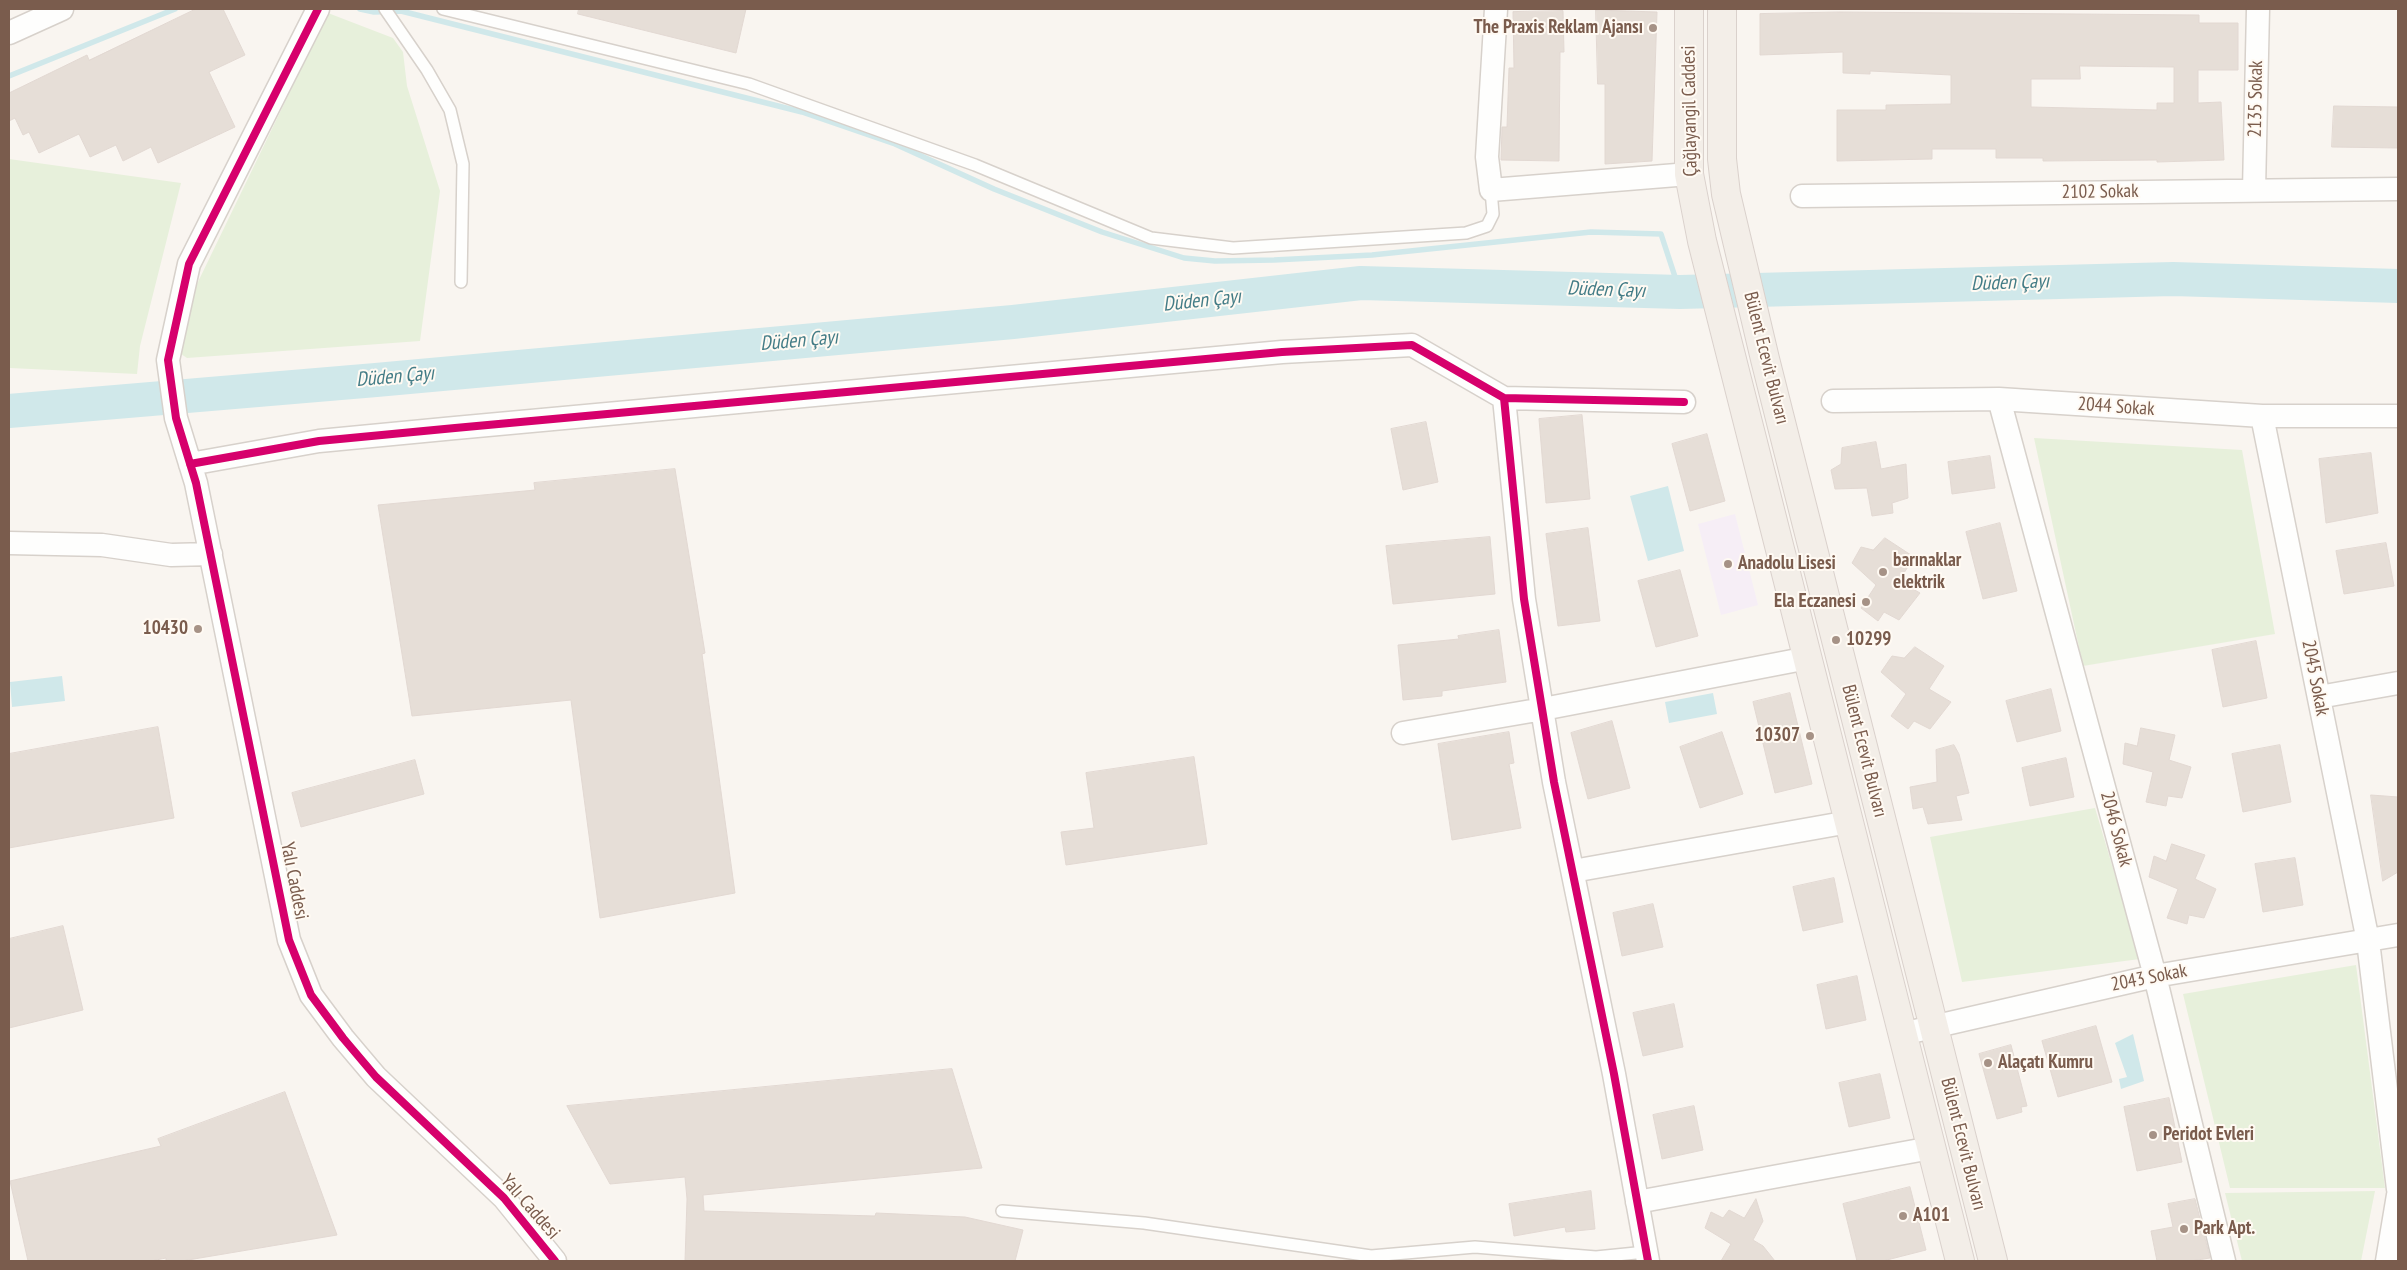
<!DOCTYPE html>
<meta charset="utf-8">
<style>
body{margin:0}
#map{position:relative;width:2407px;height:1270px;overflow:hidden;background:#f9f5f0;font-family:"PT Sans Narrow",sans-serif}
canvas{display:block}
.frame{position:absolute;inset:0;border:10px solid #7a5c4d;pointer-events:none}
</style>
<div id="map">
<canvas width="2407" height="1270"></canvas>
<div class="frame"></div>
</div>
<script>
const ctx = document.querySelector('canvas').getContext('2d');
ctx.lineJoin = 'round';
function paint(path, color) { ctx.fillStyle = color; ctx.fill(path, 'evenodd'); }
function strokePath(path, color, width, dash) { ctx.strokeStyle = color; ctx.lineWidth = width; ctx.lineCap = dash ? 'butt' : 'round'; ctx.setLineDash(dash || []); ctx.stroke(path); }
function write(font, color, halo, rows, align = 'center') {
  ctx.font = font + ' "PT Sans Narrow",sans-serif'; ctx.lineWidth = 4; ctx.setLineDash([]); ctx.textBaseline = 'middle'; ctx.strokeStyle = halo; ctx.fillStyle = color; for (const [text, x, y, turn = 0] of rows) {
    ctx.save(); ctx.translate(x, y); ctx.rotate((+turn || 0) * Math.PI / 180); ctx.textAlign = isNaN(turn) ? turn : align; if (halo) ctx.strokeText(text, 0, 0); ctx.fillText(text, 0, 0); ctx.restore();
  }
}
paint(new Path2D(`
 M1735,514L1758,605L1721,615L1698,524Z`), '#f6eef6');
paint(new Path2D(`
 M328,13L393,38L403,52L407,86L440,191L420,341L187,358L175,350L196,286Z
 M9,159L181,183L140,346L137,374L10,368Z
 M2034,438L2242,450L2275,634L2083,666Z
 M2095,808L2140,959L1962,982L1930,837Z
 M2356,965L2385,1188H2230L2183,994Z
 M2375,1191L2361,1261H2242L2225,1193Z`), '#e7f0db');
paint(new Path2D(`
 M1668,486L1684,551L1648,561L1630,496Z
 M62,676L65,701L12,707L10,682Z
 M1713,693L1717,714L1669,723L1665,702Z
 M2133,1034L2144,1081L2121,1089L2119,1079L2127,1077L2115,1043Z`), '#d0e8ea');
strokePath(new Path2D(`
 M360,9L374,12L401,11L802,112L895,144L994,189L1102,232L1184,258L1215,261L1274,260L1372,255L1591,232L1661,234L1680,292
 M9,76L175,9`), '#d0e8ea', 5.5);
strokePath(new Path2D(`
 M9,411L376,380L1013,322L1361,283L1680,292L2173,279L2398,286`), '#d0e8ea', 34);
const building = new Path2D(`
 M196,9H223L245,55L209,72L235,127L158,163L151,147L123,161L116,145L90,157L79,134L39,153L29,132L23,135L15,118L9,121V93L87,55L89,60Z
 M579,9H746L736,53L578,14Z
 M1596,10L1657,12L1652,161L1605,164V84H1598Z
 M1563,11L1564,52H1560L1559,161L1501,160L1502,127H1507L1509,68H1514L1513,12Z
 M1839,12L2199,15V23H2238V70H2198V103L2221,102L2224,160L2157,162V160L2043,161V158H1996V149H1932V159L1837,161V110H1886V105L1951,104V75L1870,71V74L1843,73V52L1760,55V14ZM2080,66L2174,67V103H2157V110L2031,107V79H2080Z
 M2334,106L2398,107V148L2332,147Z
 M1582,415L1590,499L1546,503L1539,419Z
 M1426,422L1438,482L1403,490L1391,429Z
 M1707,434L1725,501L1690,511L1672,444Z
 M1876,442L1881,469L1906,464L1908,498L1892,503L1893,513L1872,516L1867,488L1835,489L1831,470L1841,464L1842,448Z
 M2371,453L2378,513L2326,523L2319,459Z
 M1990,456L1995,488L1952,494L1948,462Z
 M675,469L705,653L702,654L735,893L600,918L571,700L412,716L378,505L535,490L534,483Z
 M2000,523L2017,591L1983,599L1966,532Z
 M1588,528L1600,621L1558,626L1546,534Z
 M1490,537L1495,594L1393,604L1386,546Z
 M1885,538L1914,557L1899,581L1920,593L1899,620L1884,612L1878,621L1861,608L1876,585L1852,563L1861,547L1873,550Z
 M2386,543L2394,586L2344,594L2336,551Z
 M1680,570L1698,636L1656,647L1638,581Z
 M1499,630L1506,682L1442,691V696L1403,700L1398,645L1459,639L1458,636Z
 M2256,641L2267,698L2223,707L2212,650Z
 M1915,647L1944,666L1929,689L1951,702L1930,729L1914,721L1908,729L1891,716L1906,694L1881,672L1892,656L1904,658Z
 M2051,689L2061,731L2017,742L2006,701Z
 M1790,693L1812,784L1775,793L1753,702Z
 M1612,721L1630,788L1588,799L1571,733Z
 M158,727L174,818L9,848V754Z
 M2141,728L2175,735L2169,760L2191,767L2182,798L2168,796L2166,806L2146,802L2153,772L2123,764L2125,743L2137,746Z
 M1509,732L1514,763L1509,764L1521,828L1452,840L1438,744Z
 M1722,732L1743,794L1700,808L1680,747Z
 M1954,745L1959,754L1969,793L1956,796L1962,820L1928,824L1923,807L1913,809L1910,787L1937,782L1936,750Z
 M2280,745L2291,802L2243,812L2232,754Z
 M1194,757L1207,844L1066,865L1061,832L1094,828L1086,773Z
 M2066,758L2074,797L2030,806L2022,768Z
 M415,760L424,794L301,827L292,793Z
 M2371,795L2398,797V872L2383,881Z
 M2172,844L2205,855L2195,879L2216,889L2204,918L2189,915L2187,924L2167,918L2178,889L2149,877L2154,856L2166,861Z
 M2295,858L2303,905L2263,912L2255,864Z
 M1834,878L1843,922L1803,931L1793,887Z
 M1653,904L1663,947L1622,956L1613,913Z
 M63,926L83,1010L9,1028V939Z
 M1857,976L1866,1020L1826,1029L1817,985Z
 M1674,1004L1683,1047L1643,1056L1633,1013Z
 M2096,1026L2112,1082L2058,1097L2042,1041Z
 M2011,1045L2027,1106L2021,1107L2022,1112L1997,1119L1979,1054Z
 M952,1069L982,1168L703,1195L704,1211L875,1216L876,1213L965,1217L1023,1230L1015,1261H685L687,1199L685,1177L610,1184L567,1106Z
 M1880,1074L1890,1118L1849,1127L1839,1083Z
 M285,1092L337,1235L182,1261H166V1258L151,1261H28L10,1181L161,1146L158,1139Z
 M2169,1098L2182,1162L2137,1171L2124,1107Z
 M1694,1106L1703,1150L1662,1159L1653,1115Z
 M1910,1187L1926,1250L1883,1261H1857L1843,1204Z
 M1591,1191L1595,1229L1566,1232L1565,1227L1514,1236L1509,1204Z
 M1756,1199L1763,1221L1753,1240L1763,1246L1775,1261H1721L1731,1244L1705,1228L1711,1212L1723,1218L1729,1210L1744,1218Z
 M2195,1199L2210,1258L2191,1261H2157L2151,1231L2173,1227L2168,1204Z`);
paint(building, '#e6ded7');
strokePath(building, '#e2d8d2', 1);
const service = new Path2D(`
 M385,9L427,70L450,110L463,164L461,282
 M443,9L749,84L975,165L1151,238L1233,248L1466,233L1487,226L1493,214L1491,190
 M1002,1211L1144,1223L1371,1256L1475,1247L1596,1257L1646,1252`);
const minor = new Path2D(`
 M318,9L189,264L168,360L176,418L196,483L289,940L311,995L343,1038L376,1077L504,1198L555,1261
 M1496,9L1487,157L1491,190L1689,174
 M9,33L62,9
 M2254,190L2258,9
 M1802,196L2398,189
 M1999,399L2155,976L2224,1261
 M1833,401L1999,399L2262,416H2398
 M2262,416L2368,941L2398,1189
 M190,464L319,441L455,428L1282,352L1412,345L1504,398
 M9,543L102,545L171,555L211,554
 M2319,697L2398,683
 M1403,733L1543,709L1808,658
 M1573,871L1849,822
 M1902,1034L2155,976L2398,935
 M1637,1202L1931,1148
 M1648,1261L1614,1074L1554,782L1524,599L1504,398L1684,402
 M2387,1261L2398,1195`);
const primary = new Path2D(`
 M1689,9V174L1702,241L1960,1261
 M1722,9V159L1726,194L1765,359L1993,1261`);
strokePath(service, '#d7d1cb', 14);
strokePath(minor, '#d7d1cb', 25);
strokePath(primary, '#dad1cc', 30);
strokePath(service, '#fefefd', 11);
strokePath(minor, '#fefefd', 22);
strokePath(primary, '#f3eee8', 28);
strokePath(new Path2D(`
 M318,9L189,264L168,360L176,418L196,483L289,940L311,995L343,1038L376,1077L504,1198L555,1261
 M190,464L319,441L455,428L1282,352L1412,345L1504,398
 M1648,1261L1614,1074L1554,782L1524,599L1504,398L1684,402`), '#d6006c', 8);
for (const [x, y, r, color] of [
 [1653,28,5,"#a69286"],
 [1728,564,5,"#a69286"],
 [1883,572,5,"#a69286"],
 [1866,602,5,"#a69286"],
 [198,629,5,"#a69286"],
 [1836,640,5,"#a69286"],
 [1810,736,5,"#a69286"],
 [1988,1063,5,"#a69286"],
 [2153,1135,5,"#a69286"],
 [1903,1216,5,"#a69286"],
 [2184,1229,5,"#a69286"]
]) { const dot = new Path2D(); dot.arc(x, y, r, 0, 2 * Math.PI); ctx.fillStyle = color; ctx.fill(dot); strokePath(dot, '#fffaf3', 2); }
write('bold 19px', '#7a5c4d', '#fffaf3', [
 ["The Praxis Reklam Ajansı",1643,28,"right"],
 ["barınaklar",1893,561],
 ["elektrik",1893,583],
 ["Anadolu Lisesi",1738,564],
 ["Ela Eczanesi",1856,602,"right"],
 ["10430",188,629,"right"],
 ["10299",1846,640],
 ["10307",1800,736,"right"],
 ["Alaçatı Kumru",1998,1063],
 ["Peridot Evleri",2163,1135],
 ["A101",1913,1216],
 ["Park Apt.",2194,1229]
], 'left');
write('19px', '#7a5c4d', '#fffaf3', [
 ["2135 Sokak",2256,99,-89],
 ["Çağlayangil Caddesi",1690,111,-91],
 ["2102 Sokak",2100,192,-1],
 ["Bülent Ecevit Bulvarı",1766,358,76],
 ["2044 Sokak",2116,407,4],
 ["2045 Sokak",2315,678,79],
 ["Bülent Ecevit Bulvarı",1864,751,76],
 ["2046 Sokak",2116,829,75],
 ["Yalı Caddesi",294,881,79],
 ["2043 Sokak",2149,978,-11],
 ["Bülent Ecevit Bulvarı",1963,1144,76],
 ["Yalı Caddesi",530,1207,49]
]);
write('italic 20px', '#437c86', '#fffaf3', [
 ["Düden Çayı",2010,283,-2],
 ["Düden Çayı",1606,290,2],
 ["Düden Çayı",1202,301,-6],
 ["Düden Çayı",799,341,-5],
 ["Düden Çayı",395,377,-5]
]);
</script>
